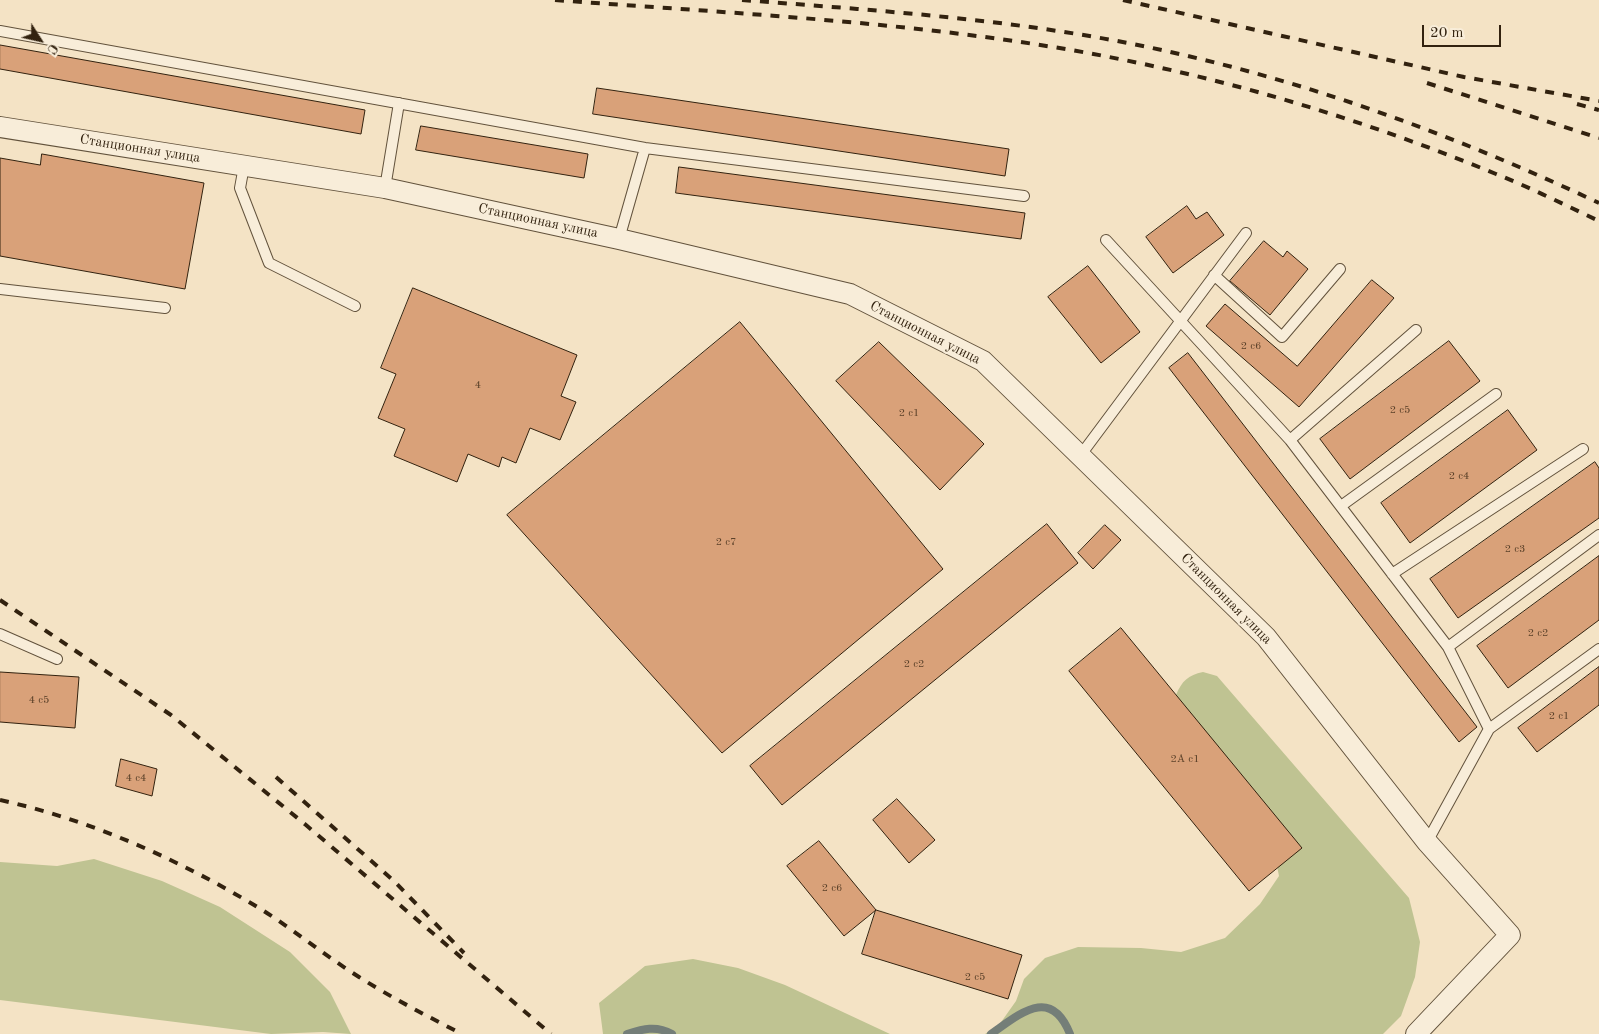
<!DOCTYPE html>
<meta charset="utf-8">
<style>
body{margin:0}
#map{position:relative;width:1599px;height:1034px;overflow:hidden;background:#f4e3c5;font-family:"Old Standard TT",serif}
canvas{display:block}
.north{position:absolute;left:15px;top:15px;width:50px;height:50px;-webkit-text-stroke:4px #f8edd9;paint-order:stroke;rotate:125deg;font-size:14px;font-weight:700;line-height:20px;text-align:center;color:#32220f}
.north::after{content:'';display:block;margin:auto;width:18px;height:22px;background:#32220f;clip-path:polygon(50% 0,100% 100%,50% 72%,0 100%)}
.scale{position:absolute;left:1422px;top:25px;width:79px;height:22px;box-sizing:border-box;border:2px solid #32220f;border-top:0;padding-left:6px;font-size:15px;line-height:18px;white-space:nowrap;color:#32220f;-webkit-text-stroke:4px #f8edd9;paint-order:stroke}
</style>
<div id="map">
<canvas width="1599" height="1034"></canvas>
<div class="north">С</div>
<div class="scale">20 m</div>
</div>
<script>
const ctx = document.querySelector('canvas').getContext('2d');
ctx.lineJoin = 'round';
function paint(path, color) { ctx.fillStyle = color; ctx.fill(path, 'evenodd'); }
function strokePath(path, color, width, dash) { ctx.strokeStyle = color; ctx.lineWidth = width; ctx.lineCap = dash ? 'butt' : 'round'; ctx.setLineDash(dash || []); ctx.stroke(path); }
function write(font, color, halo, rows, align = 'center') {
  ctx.font = font + ' "Old Standard TT",serif'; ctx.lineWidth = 4.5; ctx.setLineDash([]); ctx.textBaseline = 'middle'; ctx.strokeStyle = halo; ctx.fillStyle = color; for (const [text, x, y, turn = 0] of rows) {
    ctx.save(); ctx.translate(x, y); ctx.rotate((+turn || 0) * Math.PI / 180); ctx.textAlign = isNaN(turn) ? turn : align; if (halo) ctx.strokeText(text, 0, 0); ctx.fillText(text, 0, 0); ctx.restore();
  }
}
paint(new Path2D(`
 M1203,672L1217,676L1409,898L1420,942L1415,977L1401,1016L1383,1034H985L999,1025L1016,1001L1024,979L1045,958L1078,947L1141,948L1181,952L1225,938L1260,904L1279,876L1273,846L1176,695C1182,681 1188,675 1203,672Z
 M94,859L162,881L220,907L290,952L330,992L351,1034L323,1032L271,1034L0,1000V862L57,866Z
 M693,959L738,968L785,985L890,1034H603L599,1003L645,966Z`), '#bfc392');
strokePath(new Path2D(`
 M627,1034C643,1029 656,1025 672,1034
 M991,1034C1021,1013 1051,986 1070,1034`), '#747e78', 8);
const building = new Path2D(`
 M0,45L365,110L361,134L0,69Z
 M597,88L1009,149L1005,176L593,114Z
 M421,126L588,154L584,178L416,150Z
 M42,154L204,183L185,289L0,256V158L40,165Z
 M679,167L1025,213L1021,239L676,193Z
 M1187,206L1196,219L1207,212L1224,235L1173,273L1146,237Z
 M1264,241L1283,257L1287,251L1308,269L1270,315L1230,281Z
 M1088,266L1140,332L1101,363L1048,297Z
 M1372,280L1394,298L1299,407L1206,326L1225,304L1297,366Z
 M413,288L577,355L561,396L576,402L560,440L530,428L516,463L502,457L499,467L468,454L457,482L394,456L405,429L378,418L396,374L381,368Z
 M740,322L943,569L722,753L507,515Z
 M1449,341L1480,381L1350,479L1320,439Z
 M879,342L984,444L940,490L836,381Z
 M1188,353L1477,727L1459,742L1169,368Z
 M1508,410L1537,450L1410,543L1381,503Z
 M1595,462L1599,468V518L1458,618L1430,579Z
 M1047,524L1078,563L782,805L750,766Z
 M1105,525L1121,540L1093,569L1078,553Z
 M1599,556V620L1508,688L1477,646Z
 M1121,628L1302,848L1249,891L1069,671Z
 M1599,667V705L1537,752L1518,728Z
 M0,672L79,677L75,728L0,722Z
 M121,759L157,769L152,796L116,786Z
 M897,799L935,840L909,863L873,820Z
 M819,841L876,910L844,936L787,866Z
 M876,910L1022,955L1008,999L862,954Z`);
paint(building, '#d9a179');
strokePath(building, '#32220f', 1);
const service = new Path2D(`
 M0,31L645,148L1024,196
 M244,166L240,188L269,263L355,306
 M385,188L399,103
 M619,239L645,148
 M1106,240L1290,440L1448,647L1489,729L1427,842
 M1214,275L1282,337L1340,269
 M0,289L165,308
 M1290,440L1416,330
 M1080,456L1246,233
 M1341,506L1496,394
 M1392,574L1583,449
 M0,634L57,659
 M1448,647L1599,535
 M1489,729L1599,649`);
const minor = new Path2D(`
 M0,127L385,188L619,239L850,294L983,361L1266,637L1427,842L1510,935L1416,1034`);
strokePath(service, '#62523c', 12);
strokePath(minor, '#62523c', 22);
strokePath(service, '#f8edd9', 10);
strokePath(minor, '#f8edd9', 20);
strokePath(new Path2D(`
 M555,0C727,13 901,21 1071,50C1216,75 1360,118 1496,174C1531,188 1565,205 1599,221
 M742,0C884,11 1027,20 1166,51C1316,84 1461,138 1599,203
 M1123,0L1464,77L1599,101
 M1427,83L1599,138
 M1577,104L1599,110
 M0,600L171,715L306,825L551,1034
 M276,777L394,881L464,953
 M0,800C87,819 173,857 249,902C287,924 321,953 359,977C392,998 427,1016 462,1034`), '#32220f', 4, [9, 9]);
write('11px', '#5c422a', null, [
 ["2 с6",1251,346],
 ["4",478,385],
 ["2 с5",1400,410],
 ["2 с1",909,413],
 ["2 с4",1459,476],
 ["2 с7",726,542],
 ["2 с3",1515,549],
 ["2 с2",1538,633],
 ["2 с2",914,664],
 ["4 с5",39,700],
 ["2 с1",1559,716],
 ["2А с1",1185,759],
 ["4 с4",136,778],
 ["2 с6",832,888],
 ["2 с5",975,977]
]);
write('14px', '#32220f', '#f8edd9', [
 ["Станционная улица",140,149,9],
 ["Станционная улица",538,221,12],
 ["Станционная улица",925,333,27],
 ["Станционная улица",1226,599,45]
]);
</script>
